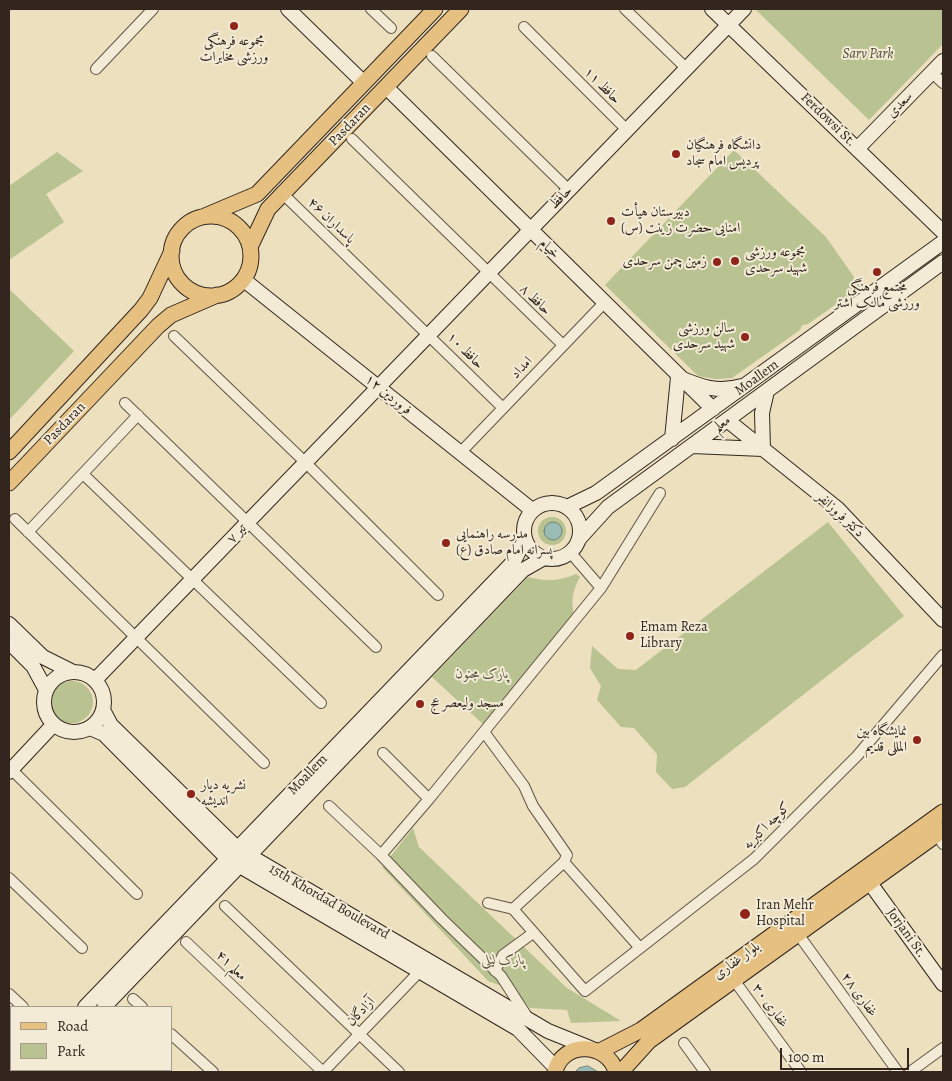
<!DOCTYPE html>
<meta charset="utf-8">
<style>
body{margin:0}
#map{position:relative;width:952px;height:1081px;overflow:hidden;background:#ece0bf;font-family:Alegreya,serif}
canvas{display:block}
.frame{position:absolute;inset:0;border:10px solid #32261e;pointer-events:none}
.legend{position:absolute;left:10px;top:1006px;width:162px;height:65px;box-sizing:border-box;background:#f3ebd5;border:1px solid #a69c8c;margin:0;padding:6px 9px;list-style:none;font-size:15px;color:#32261e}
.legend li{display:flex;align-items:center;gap:10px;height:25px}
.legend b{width:25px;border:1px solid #a69c8c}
.scale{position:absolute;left:780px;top:1048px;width:129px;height:22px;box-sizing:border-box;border:2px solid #32261e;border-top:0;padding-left:6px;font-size:15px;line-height:18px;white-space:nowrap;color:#32261e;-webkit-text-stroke:4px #f3ebd5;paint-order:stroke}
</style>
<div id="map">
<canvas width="952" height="1081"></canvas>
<div class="frame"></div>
<ul class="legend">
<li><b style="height:6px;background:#e6c080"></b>Road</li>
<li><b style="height:14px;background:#b9c291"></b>Park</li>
</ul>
<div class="scale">100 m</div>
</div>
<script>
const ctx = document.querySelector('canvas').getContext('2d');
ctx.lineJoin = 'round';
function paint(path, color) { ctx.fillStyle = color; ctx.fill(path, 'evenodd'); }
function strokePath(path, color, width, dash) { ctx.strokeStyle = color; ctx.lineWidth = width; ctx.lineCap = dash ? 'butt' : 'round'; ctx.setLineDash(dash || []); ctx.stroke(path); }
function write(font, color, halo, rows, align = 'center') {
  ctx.font = font + ' Alegreya,Amiri,serif'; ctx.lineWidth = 4; ctx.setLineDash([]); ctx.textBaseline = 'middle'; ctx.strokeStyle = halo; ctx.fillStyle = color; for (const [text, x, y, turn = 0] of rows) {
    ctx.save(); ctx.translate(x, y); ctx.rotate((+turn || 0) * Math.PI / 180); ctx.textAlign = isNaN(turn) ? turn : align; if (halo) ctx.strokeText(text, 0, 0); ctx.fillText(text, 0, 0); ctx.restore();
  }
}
paint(new Path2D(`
 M755,9H943V44L869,120Z
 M734,150L826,237L861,287L808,324L802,325L800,330L732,378L716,379L698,376L605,285Z
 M57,152L83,171L46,194L64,222L9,260V186Z
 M9,289L74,351L9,420Z
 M538 531a14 14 0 1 1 28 0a14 14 0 1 1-28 0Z
 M828,522L904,616L685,787L672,789L656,772L657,754L634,728L621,727L597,700L601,686L590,668L592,646L618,669L636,670Z
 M576,574L580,577C572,591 571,601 574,617L484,725L432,677L528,577C547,582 559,581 576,574Z
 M51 702a21 21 0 1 1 42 0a21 21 0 1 1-42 0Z
 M413,828L419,847L567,988L621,1021L571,1023L567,1010L530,1008L513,990L488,981L382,867Z`), '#b9c291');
const water = new Path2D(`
 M544 531a9 9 0 1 1 18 0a9 9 0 1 1-18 0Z
 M588,1066L598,1072H575L579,1068Z`);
paint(water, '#99bdb5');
strokePath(water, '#708179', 1);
const street = new Path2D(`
 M371,9L391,28
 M625,9L686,68
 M524,27L627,130
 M432,56L569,190
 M96,69L153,9
 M932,73L943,83
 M352,139L563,345
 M283,194L503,408
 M174,336L306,463L438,595
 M125,403L376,647
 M460,453L604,303
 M83,474L321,703
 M15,519L264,763
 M28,532L138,415
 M601,588L660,493
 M484,732L524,786L533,806L567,855L564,862L513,909
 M383,753L429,799
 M9,767L137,894
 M329,806L381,855
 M937,835L943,844
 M564,862L640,948
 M9,878L82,948
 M488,903L513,909L585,991L754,859L857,756L943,655
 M225,906L399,1072
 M798,934L898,1072
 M186,942L323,1072
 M495,971L503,955L533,933
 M734,980L801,1072
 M9,994L23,1007
 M133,999L142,1007
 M528,1018L501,976L441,918L381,855L429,799L601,588L570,552
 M171,1034L213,1072
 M684,1043L705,1072
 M89,1070L92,1072
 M323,1072L420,971
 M910,1072L943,1048`);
const secondary = new Path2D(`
 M288,9L364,83
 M712,9L943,232
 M386,87L713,409
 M857,149L943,61
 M244,280L532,510
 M727,420L838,509L943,620
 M672,439L678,377C701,387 718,393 742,386
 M692,446L763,449L762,413L767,391
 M524 531a28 28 0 1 1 56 0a28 28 0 1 1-56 0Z
 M567,507L596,493L943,242
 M579,539L608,507L943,262
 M9,624L43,657L73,672
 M9,642L33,666L46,690
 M44 702a30 30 0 1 1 60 0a30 30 0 1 1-60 0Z
 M95,680L744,9
 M103,710L111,725L238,849L548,1031L590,1048
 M90,728L104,734L228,859L518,1029L556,1068
 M9,772L54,724
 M870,883L943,984
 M85,1007L514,561L525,539
 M104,1007L523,570L544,558
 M22,1072L25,1070
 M42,1072L44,1070`);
const primary = new Path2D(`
 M205,216L257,194L435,9
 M171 256a40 40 0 1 1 80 0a40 40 0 1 1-80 0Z
 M250,247L268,209L461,9
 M9,452L141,310L150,298L172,251
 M9,483L158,326L171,315L217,295
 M600,1051L641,1030L943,812
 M555,1072C562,1040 608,1042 616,1072
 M621,1072L649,1041L943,830`);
strokePath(street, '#605446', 12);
strokePath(secondary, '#32261e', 16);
strokePath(primary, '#32261e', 17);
strokePath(street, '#f3ebd5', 10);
strokePath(secondary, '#f3ebd5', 14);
strokePath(primary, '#e6c080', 15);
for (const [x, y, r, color] of [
 [234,26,5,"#8f2418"],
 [676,154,5,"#8f2418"],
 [611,221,5,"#8f2418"],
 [735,261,5,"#8f2418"],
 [717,262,5,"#8f2418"],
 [877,272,5,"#8f2418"],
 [745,337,5,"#8f2418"],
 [446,543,5,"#8f2418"],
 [630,636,5,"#8f2418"],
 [420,704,5,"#8f2418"],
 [917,740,5,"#8f2418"],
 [191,794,5,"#8f2418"],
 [745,914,6,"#8f2418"]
]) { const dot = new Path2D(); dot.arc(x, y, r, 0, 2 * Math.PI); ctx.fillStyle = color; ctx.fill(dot); strokePath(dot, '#f3ebd5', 2); }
write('14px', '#32261e', '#f3ebd5', [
 ["مجموعه فرهنگی",234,42,"center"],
 ["ورزشی مخابرات",234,58,"center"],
 ["دانشگاه فرهنگیان",686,146],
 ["پردیس امام سجاد",686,162],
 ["دبیرستان هیأت",621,213],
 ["امنایی حضرت زینت (س)",621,229],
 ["مجموعه ورزشی",745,253],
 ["شهید سرحدی",745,269],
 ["زمین چمن سرحدی",707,262,"right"],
 ["مجتمع فرهنگی",877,288,"center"],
 ["ورزشی مالک اشتر",877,304,"center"],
 ["سالن ورزشی",735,329,"right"],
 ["شهید سرحدی",735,345,"right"],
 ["مدرسه راهنمایی",456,535],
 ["پسرانه امام صادق (ع)",456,551],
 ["Emam Reza",640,628],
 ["Library",640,644],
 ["مسجد ولیعصر عج",430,704],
 ["نمایشگاه بین",907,732,"right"],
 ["المللی قدیم",907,748,"right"],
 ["نشریه دیار",201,786],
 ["اندیشه",201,802],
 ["Iran Mehr",756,906],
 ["Hospital",756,922]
], 'left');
write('italic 14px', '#544d3b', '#f3ebd5', [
 ["Sarv Park",868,55],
 ["پارک مجنون",482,675],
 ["پارک لیلی",503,961]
]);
write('14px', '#32261e', '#f3ebd5', [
 ["حافظ ۱۱",602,86,45],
 ["سعدی",900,105,-46],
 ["Ferdowsi St.",828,120,44],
 ["Pasdaran",350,125,-46],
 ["حافظ",561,198,-46],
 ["پاسداران ۴۶",331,221,44],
 ["خیام",549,249,44],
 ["حافظ ۸",535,300,44],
 ["حافظ ۱۰",465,351,45],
 ["امداد",522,368,-46],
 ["Moallem",757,378,-36],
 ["۱۲ فروردین",388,395,39],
 ["Pasdaran",65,424,-46],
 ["معلم",722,424,-36],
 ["دکتر فروزانفر",840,515,43],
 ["۷ تیر",237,534,-46],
 ["Moallem",308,775,-46],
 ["کوچه اکبریه",767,826,-45],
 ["15th Khordad Boulevard",329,902,30],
 ["Jorjani St.",906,933,54],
 ["بلوار غفاری",737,961,-36],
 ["معلم ۴۱",231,966,44],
 ["غفاری ۲۸",859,995,54],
 ["غفاری ۳۰",770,1006,54],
 ["آزادگان",361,1012,-46]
]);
</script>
